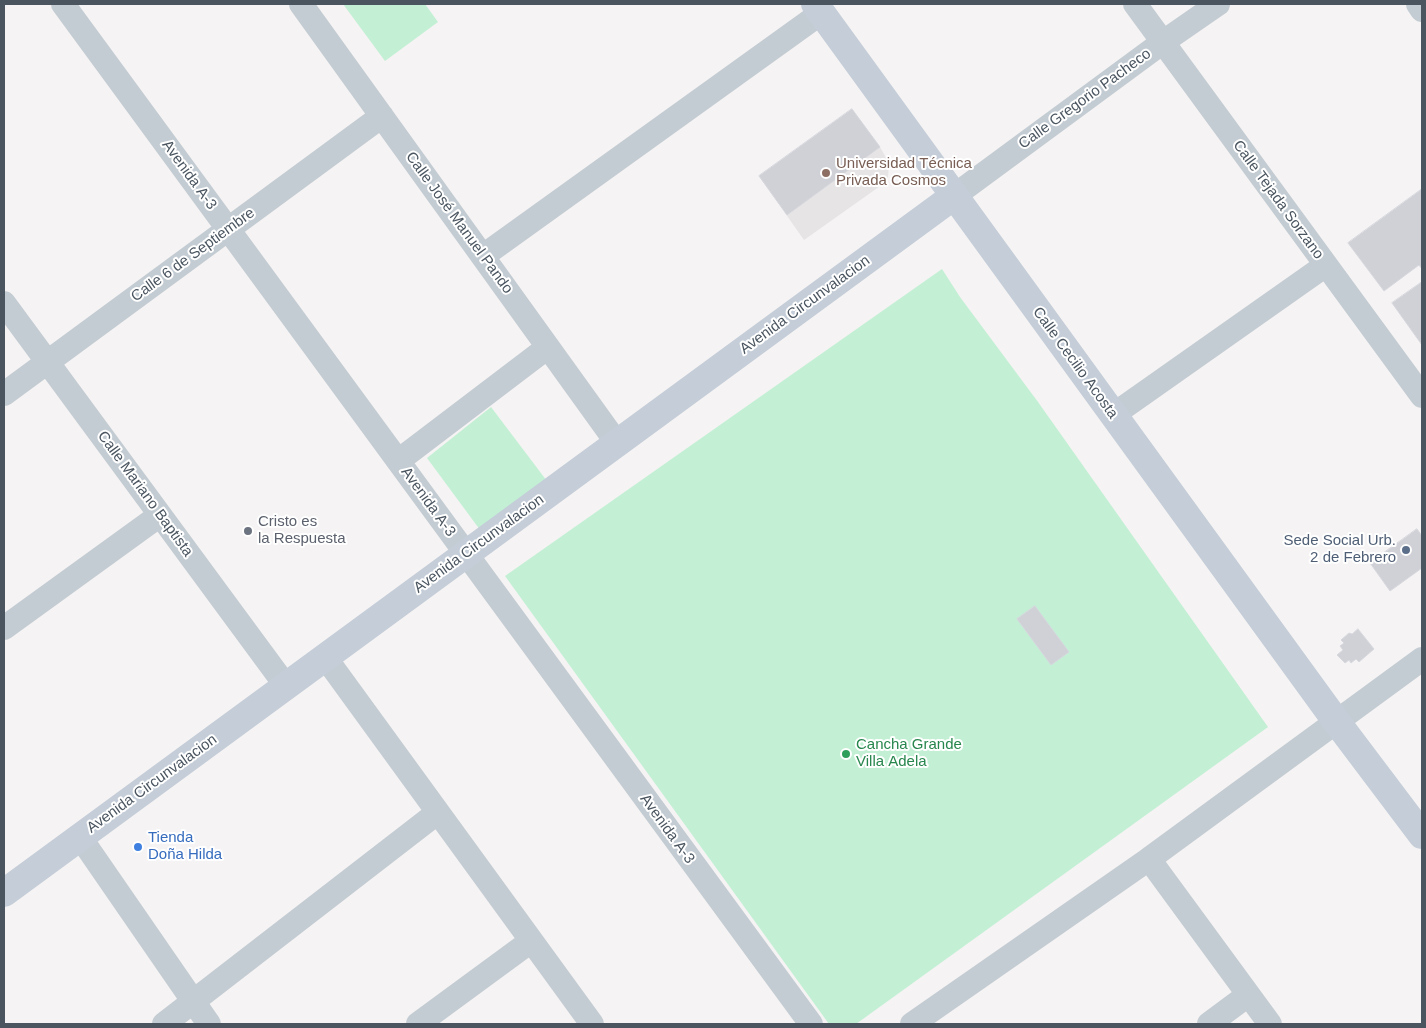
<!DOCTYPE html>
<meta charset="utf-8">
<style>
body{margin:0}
#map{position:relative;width:1426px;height:1028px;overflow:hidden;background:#f5f3f3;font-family:Arial,sans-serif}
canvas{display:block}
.frame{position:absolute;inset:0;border:5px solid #4a5560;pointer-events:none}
</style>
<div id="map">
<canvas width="1426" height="1028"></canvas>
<div class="frame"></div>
</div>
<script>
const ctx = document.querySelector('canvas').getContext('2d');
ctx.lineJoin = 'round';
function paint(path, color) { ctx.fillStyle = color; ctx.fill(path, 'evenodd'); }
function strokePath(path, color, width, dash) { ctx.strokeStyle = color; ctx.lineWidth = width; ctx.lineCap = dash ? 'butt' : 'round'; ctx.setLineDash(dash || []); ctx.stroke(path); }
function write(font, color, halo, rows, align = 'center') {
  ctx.font = font + ' Arial,sans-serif'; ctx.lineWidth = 4; ctx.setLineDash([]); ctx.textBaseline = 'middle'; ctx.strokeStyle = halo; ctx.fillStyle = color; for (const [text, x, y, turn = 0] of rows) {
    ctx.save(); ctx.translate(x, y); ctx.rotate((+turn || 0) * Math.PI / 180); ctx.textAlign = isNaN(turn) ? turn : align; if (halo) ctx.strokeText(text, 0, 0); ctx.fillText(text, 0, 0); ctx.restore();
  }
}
paint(new Path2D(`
 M852,109L880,147L889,163L888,177L883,184L804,240L759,176Z`), '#e6e4e5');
paint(new Path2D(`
 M343,4H425L438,22L385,61Z
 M942,269L960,297L1038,402L1268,727L856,1024H829L505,576Z
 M491,407L550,485L486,538L427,458Z`), '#c3f0d5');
const building = new Path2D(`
 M852,109L880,147L787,215L759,176Z
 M1422,189V269L1419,265L1384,291L1348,243Z
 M1422,282V345L1392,303Z
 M1417,529L1422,536V568L1390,591L1370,563Z
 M1035,606L1069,652L1051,665L1017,619Z
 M1358,629L1374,649L1359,662L1356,659L1351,663L1349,660L1345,663L1337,655L1343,650L1340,646L1344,643L1341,640L1349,633L1352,634Z`);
paint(building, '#cfd1d7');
strokePath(building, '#d7d8de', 1);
strokePath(new Path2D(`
 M63,4L811,1024
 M301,4L617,443
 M1135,4L1422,396
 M1418,4L1422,10
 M954,196L1163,42L1218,4
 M483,256L821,13
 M4,303L286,686
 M4,394L382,116
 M1113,415L1326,265
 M398,461L548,347
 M4,628L160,515
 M325,657L592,1024
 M80,837L209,1024
 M1149,859L1270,1024
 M164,1024L437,813
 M418,1024L531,941
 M912,1024L1149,859L1422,659
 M1209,1024L1248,995`), '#c4ccd3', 24);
strokePath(new Path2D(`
 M815,4L1336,721L1422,835
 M4,893L954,196`), '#c4cdd8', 28);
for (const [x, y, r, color] of [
 [826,173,5,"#8d6e63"],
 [248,531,5,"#6b7280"],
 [1406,550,5,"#5c6f8a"],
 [846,754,5,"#2e9e5b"],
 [138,847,5,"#3f7fe0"]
]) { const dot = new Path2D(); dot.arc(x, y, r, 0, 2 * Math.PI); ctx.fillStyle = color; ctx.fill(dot); strokePath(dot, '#fff', 2); }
write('15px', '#4a5560', '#fff', [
 ["Calle Gregorio Pacheco",1085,99,-36],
 ["Avenida A-3",189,175,54],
 ["Calle Tejada Sorzano",1278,200,54],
 ["Calle José Manuel Pando",459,223,54],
 ["Calle 6 de Septiembre",193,255,-36],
 ["Avenida Circunvalacion",805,305,-36],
 ["Calle Cecilio Acosta",1075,363,54],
 ["Calle Mariano Baptista",145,494,54],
 ["Avenida A-3",428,502,54],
 ["Avenida Circunvalacion",479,544,-36],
 ["Avenida Circunvalacion",152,784,-36],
 ["Avenida A-3",667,829,54]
]);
write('15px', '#785e54', '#fff', [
 ["Universidad Técnica",836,164],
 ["Privada Cosmos",836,181]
], 'left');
write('15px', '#5b616d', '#fff', [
 ["Cristo es",258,522],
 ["la Respuesta",258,539]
], 'left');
write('15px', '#4e5e75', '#fff', [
 ["Sede Social Urb.",1396,541],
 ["2 de Febrero",1396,558]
], 'right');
write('15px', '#27864d', '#fff', [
 ["Cancha Grande",856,745],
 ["Villa Adela",856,762]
], 'left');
write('15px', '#366cbe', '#fff', [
 ["Tienda",148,838],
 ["Doña Hilda",148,855]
], 'left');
</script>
